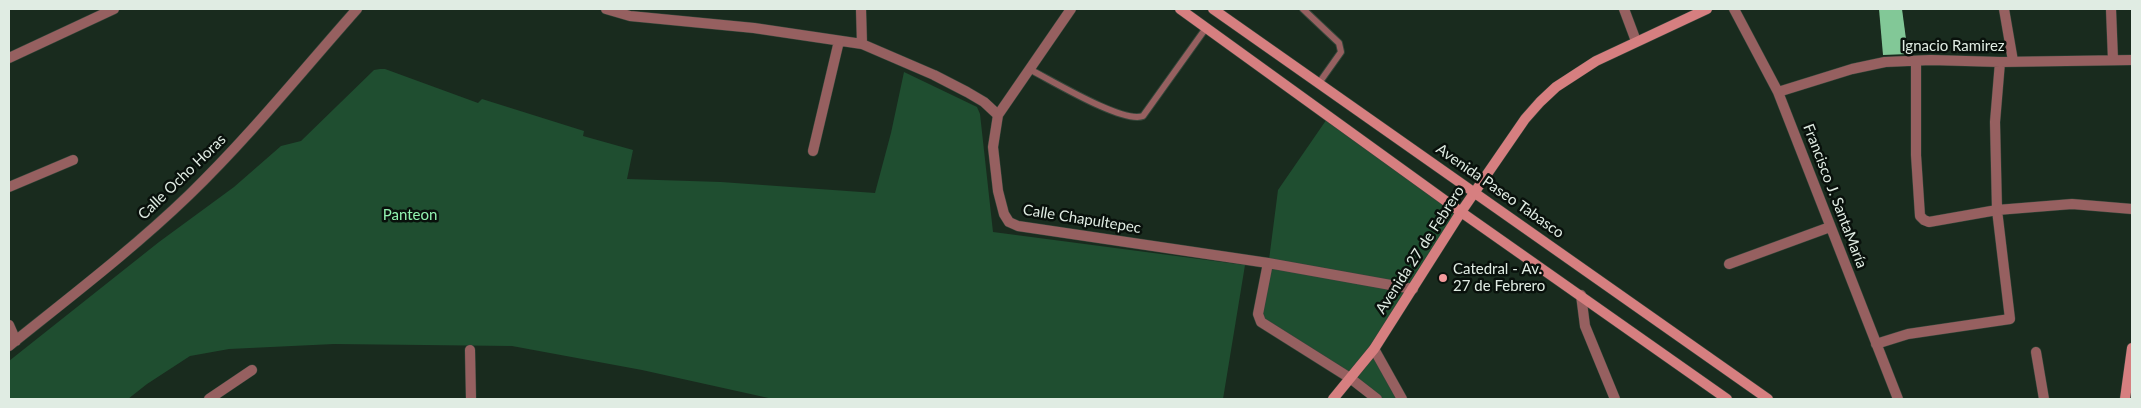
<!DOCTYPE html>
<meta charset="utf-8">
<style>
body{margin:0}
#map{position:relative;width:2141px;height:408px;overflow:hidden;background:#192b1e;font-family:Lato,sans-serif}
canvas{display:block}
.frame{position:absolute;inset:0;border:10px solid #e0ece3;pointer-events:none}
</style>
<div id="map">
<canvas width="2141" height="408"></canvas>
<div class="frame"></div>
</div>
<script>
const ctx = document.querySelector('canvas').getContext('2d');
ctx.lineJoin = 'round';
function paint(path, color) { ctx.fillStyle = color; ctx.fill(path, 'evenodd'); }
function strokePath(path, color, width, dash) { ctx.strokeStyle = color; ctx.lineWidth = width; ctx.lineCap = dash ? 'butt' : 'round'; ctx.setLineDash(dash || []); ctx.stroke(path); }
function write(font, color, halo, rows, align = 'center') {
  ctx.font = font + ' Lato,sans-serif'; ctx.lineWidth = 5; ctx.setLineDash([]); ctx.textBaseline = 'middle'; ctx.strokeStyle = halo; ctx.fillStyle = color; for (const [text, x, y, turn = 0] of rows) {
    ctx.save(); ctx.translate(x, y); ctx.rotate((+turn || 0) * Math.PI / 180); ctx.textAlign = isNaN(turn) ? turn : align; if (halo) ctx.strokeText(text, 0, 0); ctx.fillText(text, 0, 0); ctx.restore();
  }
}
paint(new Path2D(`
 M380,69H385L478,103L482,99L584,131L583,136L633,150L627,179L721,182L875,193L891,133L904,72L977,107L980,114L993,232L1245,265L1223,399H773L642,370L512,346L334,344L229,349L190,356L147,384L128,399H9V361L159,242L234,187L281,146L301,141L374,70Z
 M1329,116L1461,212L1374,349L1402,399H1377L1261,322L1278,190Z`), '#1f4e30');
paint(new Path2D(`
 M1879,9H1902L1908,54L1883,55Z`), '#82c897');
const lane = new Path2D(`
 M1303,9L1339,43L1341,52L1319,83
 M1029,69C1051,80 1123,124 1143,116L1206,28`);
const street = new Path2D(`
 M606,9L630,16L754,28L862,44L934,75L967,92L984,102L998,115
 M861,9L862,44
 M1071,9L998,115L993,147L998,191L1004,214L1009,222L1018,226L1268,263L1258,314L1261,322L1350,378L1377,399
 M1624,9L1636,41
 M1734,9L1778,92L1898,399
 M2004,9L2013,61
 M2111,9L2113,60
 M9,58L114,9
 M1916,61V155L1920,216L1924,220L1929,222L1997,210L2072,204L2132,209
 M1778,92L1852,69L1885,62L1931,60L2000,62L2132,60
 M813,151L839,41
 M9,187L73,160
 M1268,263L1413,289
 M1729,264L1830,227
 M1581,295L1585,326L1615,399
 M9,325L16,341
 M1876,344L1908,334L2010,319L1997,210L1995,122L2000,62
 M9,346C70,297 133,249 189,195C249,137 302,71 357,9
 M1374,349L1402,399
 M470,350L471,399
 M2036,352L2044,399
 M209,399L252,370`);
const secondary = new Path2D(`
 M1180,9L1461,212L1727,399
 M1213,9L1768,399
 M1333,399L1374,349L1461,212L1525,119L1540,102L1556,87L1596,61L1707,9
 M2125,399L2132,348`);
strokePath(lane, '#35463a', 8);
strokePath(street, '#35463a', 11);
strokePath(secondary, '#35463a', 11);
strokePath(lane, '#966060', 6);
strokePath(street, '#966060', 10);
strokePath(secondary, '#d67f80', 10);
for (const [x, y, r, color] of [
 [1443,278,5,"#f59b9c"]
]) { const dot = new Path2D(); dot.arc(x, y, r, 0, 2 * Math.PI); ctx.fillStyle = color; ctx.fill(dot); strokePath(dot, '#09110c', 2); }
write('15px', '#e0ece3', '#09110c', [
 ["Ignacio Ramirez",1953,46],
 ["Calle Ocho Horas",182,177,-44],
 ["Avenida Paseo Tabasco",1500,191,35],
 ["Francisco J. SantaMaría",1835,196,69],
 ["Calle Chapultepec",1082,219,9],
 ["Avenida 27 de Febrero",1420,250,-57]
]);
write('15px', '#91f1af', '#09110c', [
 ["Panteon",410,215]
]);
write('15px', '#e0ece3', '#09110c', [
 ["Catedral - Av.",1453,269],
 ["27 de Febrero",1453,286]
], 'left');
</script>
